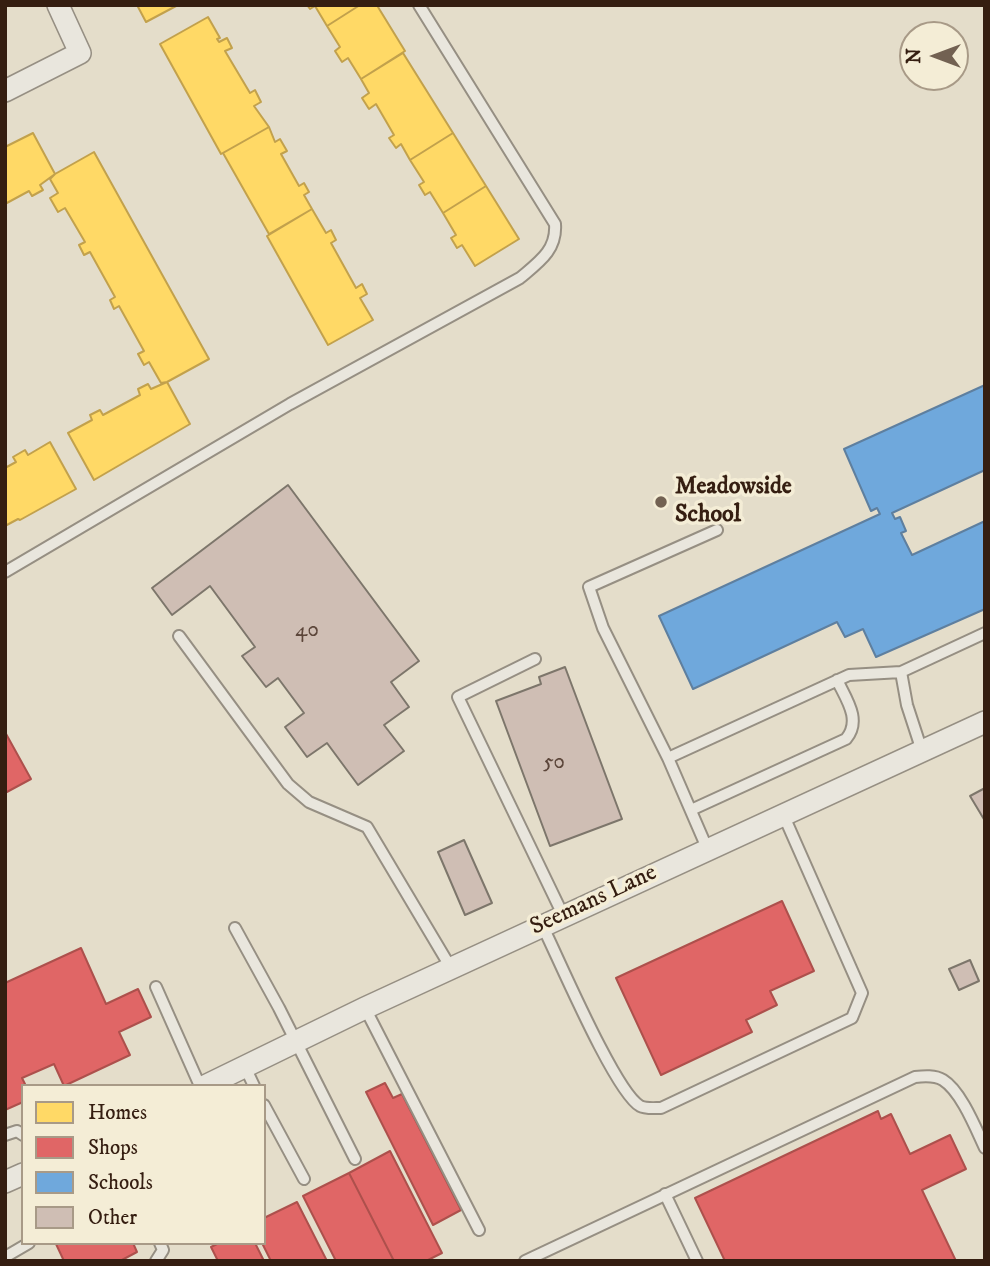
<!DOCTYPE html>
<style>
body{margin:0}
#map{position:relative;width:990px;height:1266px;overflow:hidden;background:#e4ddca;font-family:"IM FELL DW Pica",serif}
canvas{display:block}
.frame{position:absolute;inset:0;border:7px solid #351e11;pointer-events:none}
.legend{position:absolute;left:21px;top:1084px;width:245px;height:161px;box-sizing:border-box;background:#f4edd6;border:2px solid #a89a87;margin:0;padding:9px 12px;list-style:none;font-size:21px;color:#351e11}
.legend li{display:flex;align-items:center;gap:14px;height:35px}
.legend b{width:35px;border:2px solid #a89a87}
.north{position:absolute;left:899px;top:21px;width:70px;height:70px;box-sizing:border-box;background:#f4edd6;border:2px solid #a89a87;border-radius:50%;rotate:270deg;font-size:19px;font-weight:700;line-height:28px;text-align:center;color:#351e11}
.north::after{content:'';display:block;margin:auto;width:24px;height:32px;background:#726152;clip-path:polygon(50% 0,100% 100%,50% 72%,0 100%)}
</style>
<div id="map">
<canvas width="990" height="1266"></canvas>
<div class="frame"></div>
<ul class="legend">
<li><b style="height:19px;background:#ffd966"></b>Homes</li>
<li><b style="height:19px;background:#e06666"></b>Shops</li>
<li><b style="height:19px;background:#6fa8dc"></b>Schools</li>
<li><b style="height:19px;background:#cfbeb4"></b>Other</li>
</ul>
<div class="north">N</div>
</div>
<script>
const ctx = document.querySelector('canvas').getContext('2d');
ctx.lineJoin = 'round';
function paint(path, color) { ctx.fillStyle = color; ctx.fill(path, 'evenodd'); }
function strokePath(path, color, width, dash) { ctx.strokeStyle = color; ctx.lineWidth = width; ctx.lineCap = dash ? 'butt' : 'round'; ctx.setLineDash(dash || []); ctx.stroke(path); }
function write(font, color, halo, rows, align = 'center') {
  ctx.font = font + ' "IM FELL DW Pica",serif'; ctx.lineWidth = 7; ctx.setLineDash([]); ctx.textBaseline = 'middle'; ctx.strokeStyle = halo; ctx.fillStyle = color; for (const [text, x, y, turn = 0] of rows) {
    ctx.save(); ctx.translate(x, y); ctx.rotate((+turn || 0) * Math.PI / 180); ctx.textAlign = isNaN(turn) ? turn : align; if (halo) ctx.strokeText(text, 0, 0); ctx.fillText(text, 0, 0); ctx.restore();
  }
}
const homes = new Path2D(`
 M137,5H178L146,22Z
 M307,5H360L327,26L315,6L310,9Z
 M360,5H380L378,7L405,51L361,79L348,58L342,62L335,51L340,47L327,26Z
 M208,17L220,38L217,39L219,42L227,38L232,48L225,51L250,93L255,90L261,102L254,106L269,127L221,154L160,44Z
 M403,53L453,133L410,160L401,144L396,148L389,138L394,135L376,104L369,109L362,98L369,93L361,79Z
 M269,127L275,142L280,139L287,151L281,154L299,186L304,183L309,192L304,195L312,209L269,234L223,153Z
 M33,133L55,174L40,185L43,190L32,196L29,191L5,204V147Z
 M453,133L486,186L443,213L430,192L425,195L419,185L424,182L410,160Z
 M94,152L209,359L167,382L161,383L149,362L144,365L138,354L144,351L119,306L114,309L110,300L115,297L90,252L84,255L79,245L85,242L65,208L58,212L50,198L58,193L50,179L55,174Z
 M486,186L519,239L475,266L462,245L457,248L451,238L456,235L443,213Z
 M312,209L326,233L331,230L336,240L331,243L356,288L362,284L367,294L360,298L373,320L328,345L267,236Z
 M167,382L190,424L94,480L68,433L92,420L90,415L100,410L103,415L140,395L138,389L148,384L151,389Z
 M50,442L76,489L20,520L18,519L5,526V468L16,462L13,457L25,450L28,455Z`);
paint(homes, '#ffd966');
strokePath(homes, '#c2a14c', 2);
const shops = new Path2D(`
 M5,732L31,779L5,793Z
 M782,901L814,971L770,991L777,1005L746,1020L752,1032L661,1075L616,978Z
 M81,948L106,1004L138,989L151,1017L119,1032L130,1055L64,1086L54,1064L22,1078L26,1086H23V1102L5,1110V983Z
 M385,1083L393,1098L402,1094L461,1210L433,1225L366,1092Z
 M878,1111L881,1119L891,1114L910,1154L950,1135L966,1169L922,1190L956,1261H725L695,1198Z
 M390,1151L442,1253L426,1261H394L349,1173Z
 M349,1173L394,1261H336L303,1196Z
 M297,1202L327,1261H271L262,1243H264V1218Z
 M133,1243L137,1252L120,1261H64L56,1244Z
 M219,1243H255L264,1261H218L211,1247Z`);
paint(shops, '#e06666');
strokePath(shops, '#ad504c', 2);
const schools = new Path2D(`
 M985,385V470L892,513L895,519L900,517L906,531L901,533L912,555L985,521V609L876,657L863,629L845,637L837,622L693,689L659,616L880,514L877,508L871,511L844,449Z`);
paint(schools, '#6fa8dc');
strokePath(schools, '#5e7f9f', 2);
const building = new Path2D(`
 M288,485L419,661L391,682L409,707L384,725L404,751L358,785L327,743L307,757L285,727L304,713L278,678L266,687L242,656L255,647L210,586L172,615L152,588Z
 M565,667L622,819L550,846L496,701L541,684L539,677Z
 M985,788V821L970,796Z
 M464,840L492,903L465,915L438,852Z
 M970,960L979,981L959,990L949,969Z`);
paint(building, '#cfbeb4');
strokePath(building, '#7d766b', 2);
const lane = new Path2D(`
 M5,572L290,404L520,278C539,262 557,250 555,224L419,5
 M179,636L288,784L309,802L367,827L451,968
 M535,659L458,697L563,915
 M922,751L907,705L901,672L985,633
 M668,758L849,675L901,672
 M691,810L846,739C862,720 846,699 837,680
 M707,848L668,758L603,628L589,587L717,530
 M542,925C558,957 615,1092 640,1106C645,1109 654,1108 661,1108L852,1018L862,993L783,814
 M235,928L279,1008L355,1159
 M156,987L200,1086
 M365,1008L479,1230
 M245,1067L254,1086
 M264,1105L304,1179
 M5,1135L17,1131L23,1135
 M665,1194L697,1261
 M5,1257L29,1243
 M156,1261L163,1250L160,1243
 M525,1261L915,1077C924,1076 935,1075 943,1080C961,1091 976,1129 985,1148`);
const street = new Path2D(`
 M5,91L80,53L58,5
 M205,1086L365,1008L985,722
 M5,1182L23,1174`);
strokePath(lane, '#968f83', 14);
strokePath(street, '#968f83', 24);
strokePath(lane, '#e9e6dd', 10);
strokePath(street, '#e9e6dd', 21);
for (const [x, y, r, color] of [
 [661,502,7,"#726152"]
]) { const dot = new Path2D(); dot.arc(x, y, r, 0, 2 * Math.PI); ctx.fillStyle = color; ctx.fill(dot); strokePath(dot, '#f4edd6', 2.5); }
write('21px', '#5c463a', null, [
 ["40",307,632],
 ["50",554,764]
]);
write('bold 24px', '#351e11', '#f4edd6', [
 ["Meadowside",675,488],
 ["School",675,516]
], 'left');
write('24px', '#351e11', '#f4edd6', [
 ["Seemans Lane",594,901,-25]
]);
</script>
